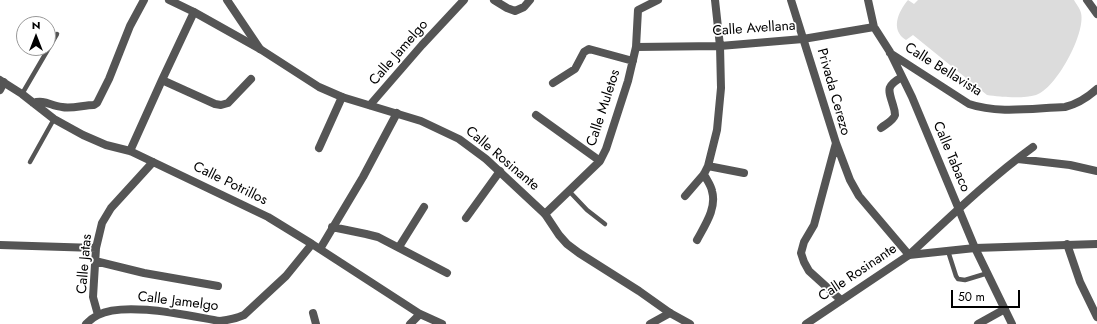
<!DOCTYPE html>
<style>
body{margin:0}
#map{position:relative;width:1097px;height:324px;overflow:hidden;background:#fff;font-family:Jost,sans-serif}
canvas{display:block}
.north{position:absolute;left:16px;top:16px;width:40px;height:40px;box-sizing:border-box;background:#fff;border:1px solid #999;border-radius:50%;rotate:0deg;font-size:11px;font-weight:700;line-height:16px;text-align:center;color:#000}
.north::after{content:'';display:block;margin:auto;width:14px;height:18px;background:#000;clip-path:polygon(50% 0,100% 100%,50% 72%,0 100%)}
.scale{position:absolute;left:951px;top:290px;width:69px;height:18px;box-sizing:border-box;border:2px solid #000;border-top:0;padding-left:5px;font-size:12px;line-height:14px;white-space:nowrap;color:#000;-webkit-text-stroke:3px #fff;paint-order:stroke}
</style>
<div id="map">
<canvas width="1097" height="324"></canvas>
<div class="north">N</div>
<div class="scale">50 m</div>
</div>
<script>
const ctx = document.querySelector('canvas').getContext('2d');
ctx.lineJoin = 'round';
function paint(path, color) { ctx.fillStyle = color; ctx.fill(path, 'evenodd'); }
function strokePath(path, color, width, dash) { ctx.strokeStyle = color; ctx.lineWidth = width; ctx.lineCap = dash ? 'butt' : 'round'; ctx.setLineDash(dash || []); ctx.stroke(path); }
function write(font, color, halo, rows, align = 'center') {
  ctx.font = font + ' Jost,sans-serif'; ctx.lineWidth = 3.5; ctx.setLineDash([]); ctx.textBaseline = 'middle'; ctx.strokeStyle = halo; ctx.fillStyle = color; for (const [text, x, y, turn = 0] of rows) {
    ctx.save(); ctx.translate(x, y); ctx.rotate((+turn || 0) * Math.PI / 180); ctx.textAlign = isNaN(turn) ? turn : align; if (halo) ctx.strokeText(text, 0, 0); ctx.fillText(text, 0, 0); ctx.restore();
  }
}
paint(new Path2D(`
 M908,0L914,4L918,0H1074C1076,4 1080,8 1081,13C1086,33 1056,89 1036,95C1023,99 1000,97 987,95L913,35L906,40C890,30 898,12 908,0Z`), '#dcdcdc');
strokePath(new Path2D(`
 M22,94L57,34
 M30,162L54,119
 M569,191L587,210L605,224
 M948,251L956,276L958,279L965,280L988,273`), '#555', 4.5);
strokePath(new Path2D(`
 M227,0L260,49
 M494,0L507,8L515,11L524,7L530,0
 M791,0L836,143L814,225L804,242L801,253L804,262L809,271L841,300
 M868,0L874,27L890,52L912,97L975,248L1012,324
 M1087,0L1097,14
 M636,47L720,46L803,39L874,27
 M890,53L969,104C998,114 1034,108 1065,107C1078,104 1087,98 1097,89
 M0,80L22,94L54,119L83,135L106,145L130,151L268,217L312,244L420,314L442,324
 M162,80L215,104L221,105L228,103L251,79
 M553,83L575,69L584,52L589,49L633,61
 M0,90L4,82
 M33,103C44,99 51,106 62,107C72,109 84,105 94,105L97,103L109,79L130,26L144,0
 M370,105L422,45L464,0
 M536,115L600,161
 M881,128C886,124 893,121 895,115C895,111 894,108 893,105C888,89 886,86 902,77
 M836,143L850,180L859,196L909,255C949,218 989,179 1033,147
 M319,148L342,97
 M130,151L162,80L194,12
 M1018,159L1070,165L1097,171
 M708,166L744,173
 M685,196L704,174L708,166L717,130L721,88L720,46L715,0
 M545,214L600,161L606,149L628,81L636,47L638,10L658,0
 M466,218L500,171
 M332,227L366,234L378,237L447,273
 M697,240C705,225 717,208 712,191C711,185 706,179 704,174
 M1067,244L1080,282L1097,317
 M0,245L96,248
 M399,247L424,207
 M320,249L363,177L397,113
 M95,261L144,273L218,286
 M313,313L316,324
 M98,315L93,297L96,248L102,223L111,208L153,162
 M86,324C89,321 94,317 98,315C125,301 189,316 220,321C229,320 235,319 244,315L286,276L312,244
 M410,324L420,314
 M650,324L670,313
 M978,324L1005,309`), '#555', 8);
strokePath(new Path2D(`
 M169,0L194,12L260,49L319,87L342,97L421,121L459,139L486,159L545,214L559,235L567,244L579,253L639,291L670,313L690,324
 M806,324L909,255L975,248L1097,244`), '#555', 8);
write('14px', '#000', '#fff', [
 ["Calle Avellana",754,29,-4],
 ["Calle Jamelgo",399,53,-49],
 ["Calle Bellavista",943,70,32],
 ["Privada Cerezo",833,92,74],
 ["Calle Muletos",604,108,-72],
 ["Calle Tabaco",951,157,67],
 ["Calle Rosinante",502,159,40],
 ["Calle Potrillos",230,184,26],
 ["Calle Jatas",85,264,-85],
 ["Calle Rosinante",858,273,-34],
 ["Calle Jamelgo",178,302,7]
]);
</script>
